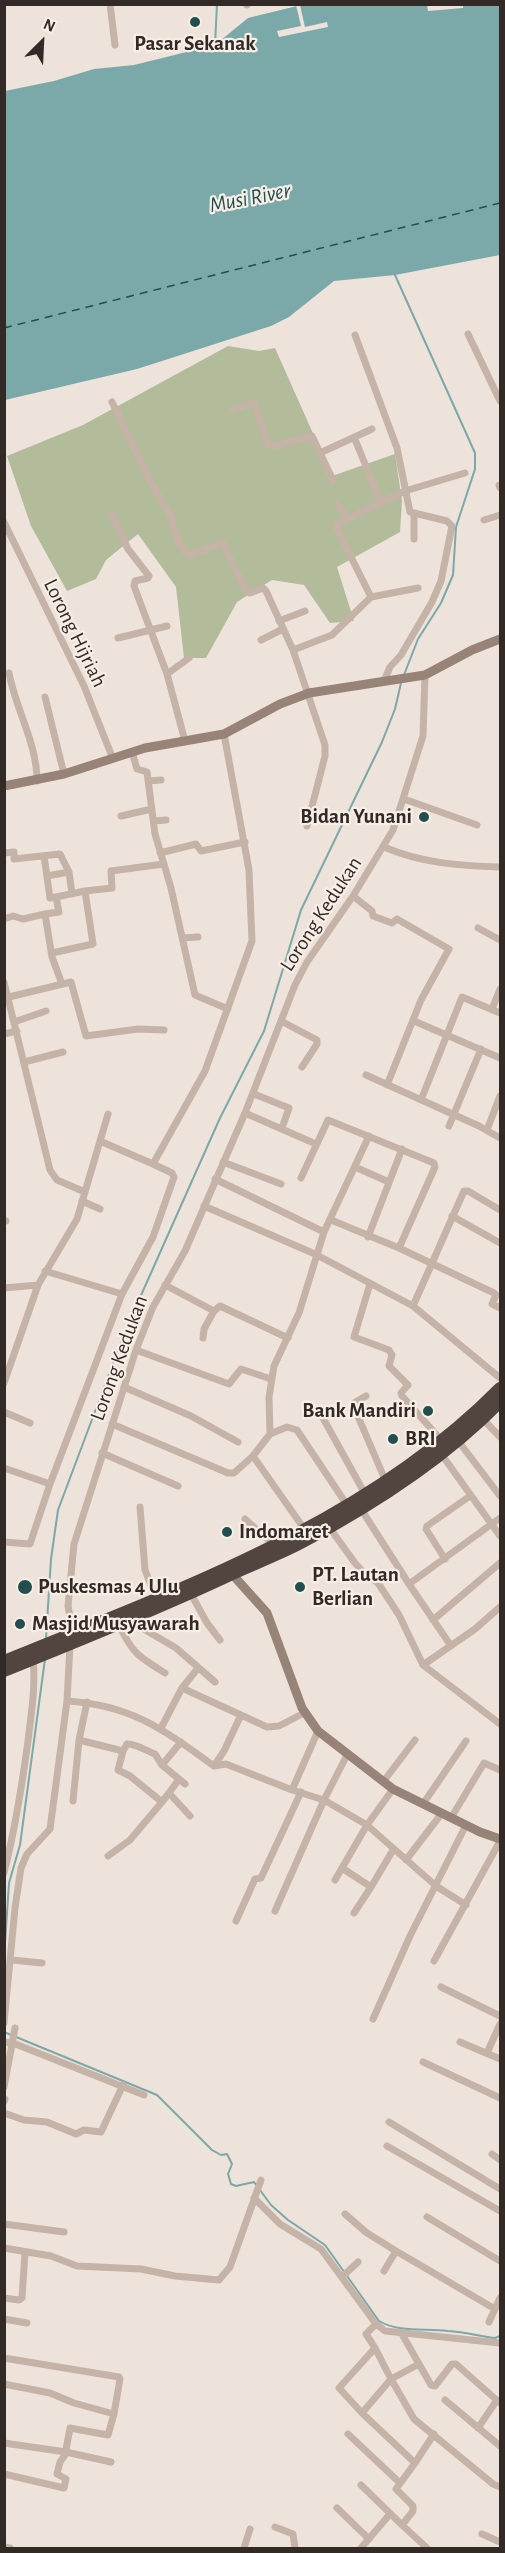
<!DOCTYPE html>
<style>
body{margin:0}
#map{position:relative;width:505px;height:2553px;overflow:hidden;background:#eee3da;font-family:"Alegreya Sans",sans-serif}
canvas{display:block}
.frame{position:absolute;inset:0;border:6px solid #322a27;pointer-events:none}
.north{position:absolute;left:12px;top:12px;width:60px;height:60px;-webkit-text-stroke:4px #f7eee5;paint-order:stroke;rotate:24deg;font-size:16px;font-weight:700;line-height:24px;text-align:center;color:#322a27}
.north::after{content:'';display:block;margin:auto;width:21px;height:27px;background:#322a27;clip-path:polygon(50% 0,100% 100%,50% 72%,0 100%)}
</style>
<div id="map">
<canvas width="505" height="2553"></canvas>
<div class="frame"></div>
<div class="north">N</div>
</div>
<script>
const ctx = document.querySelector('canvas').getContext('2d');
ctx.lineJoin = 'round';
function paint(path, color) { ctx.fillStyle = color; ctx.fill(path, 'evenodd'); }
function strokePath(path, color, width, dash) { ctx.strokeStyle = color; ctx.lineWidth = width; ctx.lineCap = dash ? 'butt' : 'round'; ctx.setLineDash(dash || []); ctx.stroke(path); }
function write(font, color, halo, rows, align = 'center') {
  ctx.font = font + ' "Alegreya Sans",sans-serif'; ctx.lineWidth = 4.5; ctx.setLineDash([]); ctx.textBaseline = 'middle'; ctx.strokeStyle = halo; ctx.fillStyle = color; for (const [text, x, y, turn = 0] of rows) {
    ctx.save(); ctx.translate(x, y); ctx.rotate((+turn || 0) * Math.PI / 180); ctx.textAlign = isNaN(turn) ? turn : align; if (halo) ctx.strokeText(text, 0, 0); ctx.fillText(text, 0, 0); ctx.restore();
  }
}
paint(new Path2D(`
 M228,346L259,351L275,348L332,476L395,454L402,501L400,532L337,567L354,621L330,623L304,585L272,580L237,602L206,658H184L176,587L138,534L106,560L96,579L67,591L31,526L7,456L83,425Z`), '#b2bc9b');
paint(new Path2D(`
 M301,5H427L428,11L463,8V5H500V255L395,275L334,281L289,317L271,326L137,369L5,400V91L54,81L94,69L134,65L215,45L248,18Z`), '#7ba8a8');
paint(new Path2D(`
 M296,5H300L305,27L327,22L328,27L279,37L277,31L301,26Z`), '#eee3da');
strokePath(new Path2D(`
 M215,45L217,4
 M395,275L475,453V469L456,527L453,575L441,603L418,639L404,675
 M46,1638L51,1559L58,1510L126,1329L220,1118L264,1031L301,910L382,742L395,709L401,683
 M4,1959L9,1883L20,1845L45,1659
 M4,2032L157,2095L212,2150L221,2155L227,2154L232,2164L228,2174L231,2184L236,2186L254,2182L257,2186
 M260,2190L271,2205L288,2220L325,2245L379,2321C399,2333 426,2328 448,2331C464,2332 480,2336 495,2338L500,2336`), '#7ba8a8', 2);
strokePath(new Path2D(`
 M4,328L500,203`), '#214e4f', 1.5, [8, 6]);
strokePath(new Path2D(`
 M110,4L115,45
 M247,4V5
 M468,334L500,401
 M355,335L397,448L410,512L447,521L452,526L441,581L432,602L401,655L390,667L384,681
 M112,402L151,483L172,518L173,526L180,544L185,552L190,555L223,543L246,591L250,593L263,588L266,591L293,650L325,745V756L307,826
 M232,410L254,403L268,444L275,446L312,436L320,453
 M354,437L381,503
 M333,480L320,453L372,429
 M499,485L500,488
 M338,504L347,519
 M414,514V539
 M112,515L128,549L149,576L148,578L135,581L134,586L167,674L185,741
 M484,520L500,515
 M4,522L84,686L113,759
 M371,597L337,529V524L405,491L465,473
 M279,621L305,611
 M118,638L167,626
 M261,640L283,629
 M293,650L332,635L371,597L418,588
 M9,673C16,710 37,743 37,781
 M167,674L189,658
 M45,697L64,774
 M132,752L137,769L147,772L155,834L171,888L195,995L228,1009
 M148,781L161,780
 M404,799L477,825
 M121,816L152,809
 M154,821L166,820
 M384,847C421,863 460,866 500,867
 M4,853L14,852V859L60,854L69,872L72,894
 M160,853L196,844L201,851L245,842
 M44,856L50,898L56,897
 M47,876L69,872
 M85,891L112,888L111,871L164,864
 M353,896L372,911L373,916L392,923L397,919L449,949L421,1000L387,1085
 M45,914L59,912L56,897L85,891L93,944L52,953
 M4,919L13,916L23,919L45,914L52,957L62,984
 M478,928L500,940
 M183,938L198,937
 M4,982L50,1170L57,1180L85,1192
 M9,997L71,982L86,1036L138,1029L164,1030
 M492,1009L500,989
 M281,1021L317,1040V1044L302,1067
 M414,1021L500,1058
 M14,1022L46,1011
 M4,1034L17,1031
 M24,1062L63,1052
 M366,1075L479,1126L500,1138
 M254,1094L289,1108L282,1128
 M421,1100L462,997L500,1013
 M245,1113L316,1144
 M449,1126L481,1049
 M487,1130L500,1096
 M100,1141L153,1164L205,1071L252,941L249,870L224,734
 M223,1162L281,1184
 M355,1167L389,1182
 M301,1178L328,1120L434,1163L435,1167L399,1248L331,1220
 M215,1179L324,1232
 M82,1201L100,1209
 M204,1206L315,1254L413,1306L500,1378
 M452,1216L500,1243
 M4,1221H6
 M368,1237L402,1149
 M399,1248L494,1293L496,1295L492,1304L500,1308
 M45,1271L122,1294
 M370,1284L354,1337L389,1350L392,1355L389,1366L408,1385L401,1393L402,1396L442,1441
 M165,1285L214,1311L204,1329L203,1338
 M4,1288L38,1285
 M413,1306L464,1191H468L500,1210
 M214,1311L220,1306L288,1338
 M136,1350L229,1384L241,1369L271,1379
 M4,1383L38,1285L77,1219L108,1114
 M124,1387L191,1416L238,1442
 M366,1396L354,1403V1407L386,1482
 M4,1412L30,1423
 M323,1418L365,1494
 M483,1419L500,1437
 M112,1424L228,1473H234L253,1456L270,1434L269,1397L274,1366L299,1313L324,1232L369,1136
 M270,1434L287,1427L297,1430L347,1505
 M459,1442L500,1496
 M102,1453L178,1486
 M442,1455L500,1536
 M253,1456L305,1530
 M4,1468L50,1484
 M140,1507L145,1570L156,1598
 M361,1509L409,1584L500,1518
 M245,1519L274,1545
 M329,1527L355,1563L364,1573L378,1583L399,1615L423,1665L500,1724
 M4,1542L30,1544L50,1484L122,1294L153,1237L174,1177L172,1173L153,1164
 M445,1559L426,1529L427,1526L470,1496
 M409,1584L451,1646
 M191,1594L207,1623L220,1640
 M433,1620L500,1563
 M130,1621L176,1648L215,1682
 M119,1625C133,1654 138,1656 165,1673
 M73,1633L68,1606L74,1544L136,1350L153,1307L185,1251L245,1113L295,985L307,962L353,896L393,830L423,736L425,675
 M423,1665L475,1629L500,1607
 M182,1688L267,1727L279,1726L304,1713
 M67,1701C132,1705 164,1730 214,1766L226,1764L292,1790L324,1800L347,1755
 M161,1728L182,1688L198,1668
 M79,1740L123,1751L118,1770L130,1776L162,1802L169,1793L190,1816
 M181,1742L162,1765L185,1784
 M123,1751L127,1744C135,1743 147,1751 155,1754L162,1765
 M214,1766L224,1751L241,1715
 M383,1782L415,1740
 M292,1790L318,1731
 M169,1793L179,1779
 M73,1801L79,1740L87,1702
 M423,1804L466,1741
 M451,1818L484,1763L500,1770
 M108,1856L130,1840L162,1802
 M406,1860L442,1813
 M342,1868L371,1887L354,1913
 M4,1873C15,1829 22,1786 28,1741C31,1714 36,1687 33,1659
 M335,1880L367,1825L393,1789
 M371,1887L393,1850
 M275,1911L324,1800L367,1825L436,1886L466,1905
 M236,1921L255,1879L261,1878L301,1792
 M12,1960L42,1963
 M434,1961L500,1841
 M441,1987L500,2016
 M373,2019L410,1936L466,1825
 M4,2023L15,1908L21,1868L27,1854L50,1829L67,1701L70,1645
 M4,2042L13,2043L144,2095
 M460,2042L500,2059
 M487,2053L500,2024
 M423,2062L500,2098
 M4,2087L15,2028
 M4,2102L5,2099
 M4,2113L24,2120L47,2122L76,2134L84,2130L101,2132L123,2085
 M389,2122L500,2189
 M387,2146L500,2211
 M492,2154L500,2160
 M254,2198L280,2224L321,2249L376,2324L385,2331L500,2343
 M345,2214L367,2233L396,2251
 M427,2217L500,2261
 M4,2224L64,2232
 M4,2248L51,2256L77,2266L141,2269L175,2276L219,2280L230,2267L261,2180
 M384,2271L396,2251L495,2309L500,2298
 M342,2277L358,2262
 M4,2298L19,2300L22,2298L25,2252
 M4,2319L27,2323
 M489,2322L495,2309
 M402,2334L431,2385L435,2386L452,2364H456L500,2403
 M375,2348L391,2379L419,2364
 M4,2358L119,2377L120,2379L114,2414
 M4,2384L50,2393L74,2403L114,2414L108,2435L70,2428L65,2455L60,2462L57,2474L66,2479L64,2488L4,2474
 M445,2400L500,2446
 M362,2413L339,2388L375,2348L366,2334L376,2324
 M478,2428L497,2400
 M348,2434L400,2483
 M4,2443L66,2452L111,2462
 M415,2463L434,2434
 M361,2485L402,2525
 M337,2508L369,2539
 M275,2527L293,2534L295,2548
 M482,2534L500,2542
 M4,2547L10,2548
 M244,2548L250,2529
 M361,2548L390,2514
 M427,2548L402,2525L413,2511V2506L396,2489L415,2463L362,2413L391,2379L414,2419L493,2484L500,2487`), '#c5b3a7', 7);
strokePath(new Path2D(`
 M4,786L64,774L145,748L224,734L280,704L309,693L425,675L472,650L500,639
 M232,1574L267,1613L302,1708L318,1731L393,1789L480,1832L500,1839`), '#988379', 9);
strokePath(new Path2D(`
 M4,1661C178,1590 366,1524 500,1388
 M4,1671C80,1640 156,1610 230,1575C254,1564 278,1555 301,1543C373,1505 443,1460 500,1402`), '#52443f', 12);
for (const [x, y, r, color] of [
 [195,22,6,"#214e4f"],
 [424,817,6,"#214e4f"],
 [428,1411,6,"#214e4f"],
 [393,1439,6,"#214e4f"],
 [227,1532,6,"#214e4f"],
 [25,1587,8,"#214e4f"],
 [300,1587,6,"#214e4f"],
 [20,1624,6,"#214e4f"]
]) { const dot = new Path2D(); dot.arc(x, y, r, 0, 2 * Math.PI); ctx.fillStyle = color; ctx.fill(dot); strokePath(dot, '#f7eee5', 2); }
write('bold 21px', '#322a27', '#f7eee5', [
 ["Pasar Sekanak",195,44,"center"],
 ["Bidan Yunani",412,817,"right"],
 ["Bank Mandiri",416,1411,"right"],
 ["BRI",405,1439],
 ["Indomaret",239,1532],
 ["PT. Lautan",312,1575],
 ["Berlian",312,1599],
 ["Puskesmas 4 Ulu",38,1587],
 ["Masjid Musyawarah",32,1624]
], 'left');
write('21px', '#322a27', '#f7eee5', [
 ["Lorong Hijriah",75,633,64],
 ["Lorong Kedukan",321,914,-57],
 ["Lorong Kedukan",119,1358,-70]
]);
write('italic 22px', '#214e4f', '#f7eee5', [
 ["Musi River",250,198,-11]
]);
</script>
